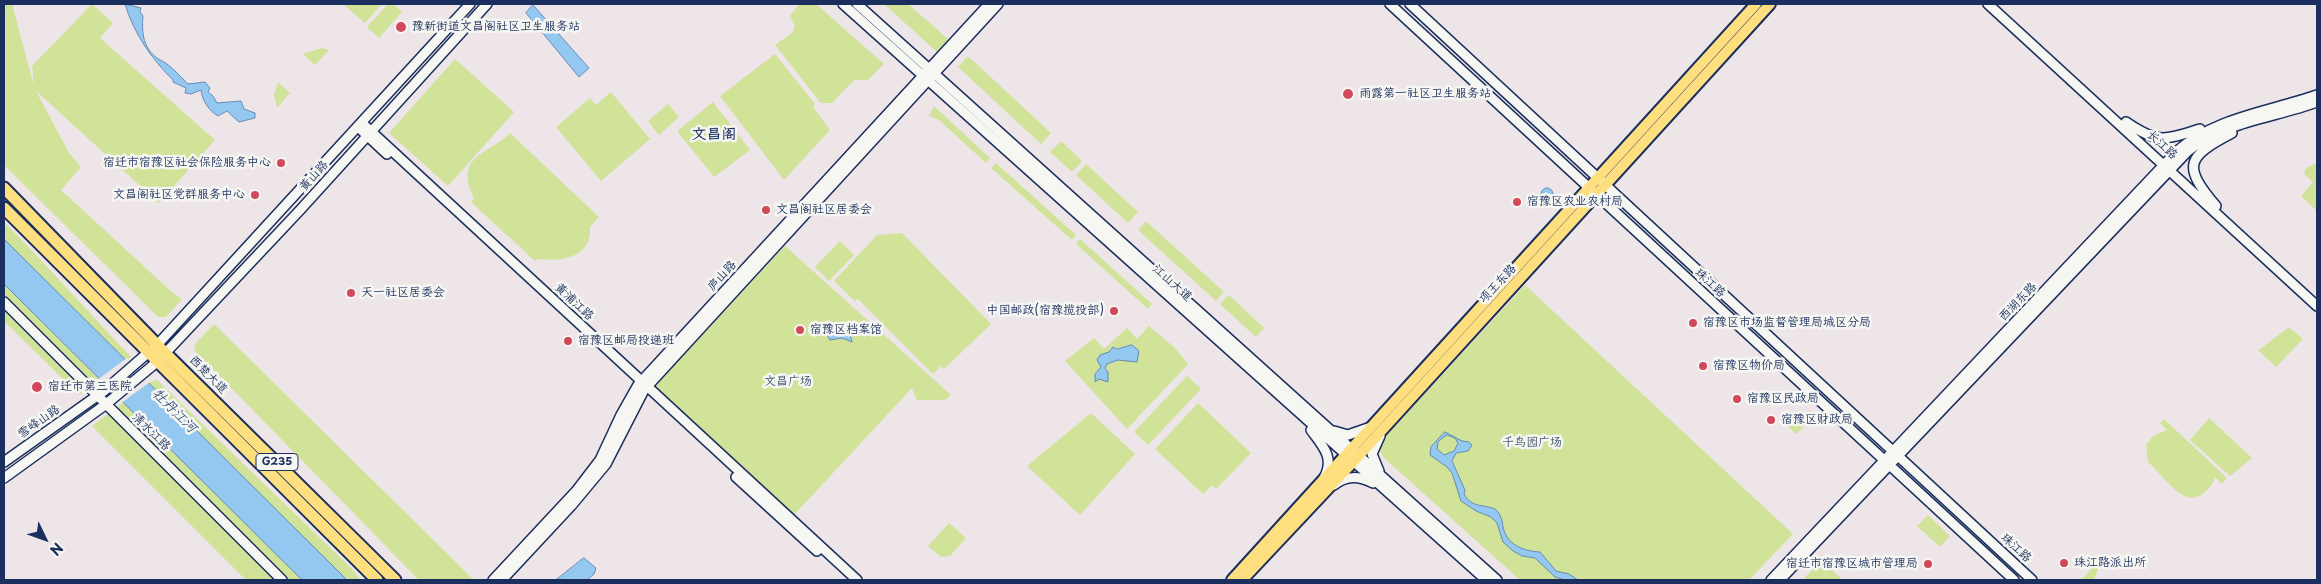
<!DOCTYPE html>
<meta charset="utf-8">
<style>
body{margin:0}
#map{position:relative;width:2321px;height:584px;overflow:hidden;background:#eee5e9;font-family:"Playpen Sans",sans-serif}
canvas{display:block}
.frame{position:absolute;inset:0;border:5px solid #1b2f5e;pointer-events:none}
.north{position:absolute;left:20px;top:514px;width:50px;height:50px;-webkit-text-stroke:4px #f6f6f2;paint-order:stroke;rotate:132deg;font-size:14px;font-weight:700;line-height:20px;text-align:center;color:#1b2f5e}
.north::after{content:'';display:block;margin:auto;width:18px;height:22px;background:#1b2f5e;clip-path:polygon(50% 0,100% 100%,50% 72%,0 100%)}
</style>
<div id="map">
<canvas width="2321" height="584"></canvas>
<div class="frame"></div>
<div class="north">N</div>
</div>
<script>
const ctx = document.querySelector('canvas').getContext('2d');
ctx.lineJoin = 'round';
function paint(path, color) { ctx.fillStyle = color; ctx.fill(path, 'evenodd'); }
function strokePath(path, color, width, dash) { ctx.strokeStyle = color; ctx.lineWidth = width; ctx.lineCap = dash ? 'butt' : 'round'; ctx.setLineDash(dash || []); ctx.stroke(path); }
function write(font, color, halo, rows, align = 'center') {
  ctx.font = font + ' "Playpen Sans","LXGW WenKai TC",sans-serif'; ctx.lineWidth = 5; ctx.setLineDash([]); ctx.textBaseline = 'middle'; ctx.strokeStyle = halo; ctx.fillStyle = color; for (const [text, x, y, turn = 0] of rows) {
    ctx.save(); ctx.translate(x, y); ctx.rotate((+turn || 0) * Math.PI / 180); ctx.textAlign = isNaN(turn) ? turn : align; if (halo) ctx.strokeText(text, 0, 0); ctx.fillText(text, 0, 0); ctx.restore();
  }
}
paint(new Path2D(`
 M4,4H12L34,86L32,66L92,4L113,23L100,38L215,140L159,203L36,91L69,153L81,167L61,190L173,293L182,299L166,317H158L4,165Z
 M343,4H382L365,23Z
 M388,4H393L402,12L379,38L367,27Z
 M799,4H816L884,64L868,80H854L832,103H821L775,45L792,33L795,26L790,16Z
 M884,4H908L948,39L937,52Z
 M322,48L329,50L315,65L303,54Z
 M775,54L815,104L813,107L830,130L784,180L720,96Z
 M968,56L1051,133L1041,144L958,67Z
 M455,59L514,112L448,186L389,133Z
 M278,82L290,93L277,108L274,95Z
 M611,92L650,139L601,181L556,127L590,98L596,105Z
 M713,102L750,150L714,177L677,131Z
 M668,104L679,117L659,135L648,121Z
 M934,106L990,158L986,163L939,120L929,116Z
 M510,133L599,217L590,227C592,257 562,262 538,259L535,261L471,202L474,198C453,156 489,154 510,133Z
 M1061,141L1082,161L1072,172L1050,152Z
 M996,163L1076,235L1072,240L991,168Z
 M2317,163V211L2301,196L2313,182L2304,174L2306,168Z
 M1086,164L1138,212L1128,223L1076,175Z
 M1146,221L1224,292L1216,301L1138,230Z
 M4,222C48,266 88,312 131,357L79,395L4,321Z
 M902,233L991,324L944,369L941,366L933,374L858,299L855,301L834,281L877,235Z
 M1080,239L1152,304L1148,309L1076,244Z
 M840,241L854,255L829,281L815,267Z
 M785,246L951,395L945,400H917L912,388L793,516L655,389L662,378Z
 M1525,285L1793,534L1749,580H1520L1383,457L1380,450L1381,441Z
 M1229,295L1264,328L1256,337L1220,304Z
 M214,324L474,580H419L194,350L196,343Z
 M2286,325L2303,339L2276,367L2257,349H2260L2288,328Z
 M1149,326L1175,348L1188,364L1127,429L1065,361L1094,338L1104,349L1127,328L1137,339Z
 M1187,376L1201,389L1148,445L1134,432Z
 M157,380L352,569L361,580H246L92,426L150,382Z
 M1198,403L1251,453L1216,489L1212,485L1203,494L1155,449Z
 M1798,411L1809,421L1796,434L1785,423Z
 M1091,413L1135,454L1080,515L1027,466Z
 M2209,418L2252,458L2230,476L2190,440Z
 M2164,419L2227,478L2222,484L2215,477C2211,489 2198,503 2184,496C2171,489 2159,472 2148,462L2146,445L2153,436L2167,430L2160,423Z
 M1928,515L1950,536L1940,547L1917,526Z
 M949,523L966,538L950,556L941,557L928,546Z
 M1821,560L1843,580H1803Z
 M2098,562L2100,564L2094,580H2081Z`), '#d0e398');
const water = new Path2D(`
 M125,4L141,8L140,12L143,16C141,37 145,53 164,62C172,67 181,77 188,84L205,82L210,88L208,92L213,96L217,103L241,101L244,109L255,113V118L239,122L227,111L218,116C209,111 202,100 201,90L191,94L185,93L186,88L173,82V80C151,58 134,34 125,4Z
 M533,5L589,68L579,77L526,13Z
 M1541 194a6 6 0 1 1 12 0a6 6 0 1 1-12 0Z
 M4,239L347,580H302L4,284Z
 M829,323C842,321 850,330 852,342L842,338L830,340L824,329Z
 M1132,345L1139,351L1137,362L1118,360L1107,364L1105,368L1108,372V382L1099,379L1095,382V374L1101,367L1097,360L1100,355L1109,352L1113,347L1117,349Z
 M1445,432L1462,441L1469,442L1472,445L1468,451L1456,453L1452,461L1465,490L1464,494C1472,508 1482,504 1495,509C1501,514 1502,520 1503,527C1507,545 1523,551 1540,552L1556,571L1569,574L1578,580H1565L1555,577L1535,558L1522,556L1513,551L1503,542L1497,523L1491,517L1476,511L1461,501L1452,473L1447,467L1430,455L1431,447ZM1447,435L1455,438L1458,443L1454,451L1444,455L1437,449L1438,442Z
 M584,558L596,568L594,574L587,580H556Z`);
paint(water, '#94c8f1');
strokePath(water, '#648bb6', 1);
paint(new Path2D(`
 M127,358L150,382L120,404L97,380Z`), '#eee5e9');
const secondary = new Path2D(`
 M843,4L1486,580
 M857,4L1497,580
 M1390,4L2014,580
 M1410,4L2032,580
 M1988,4L2317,306
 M2126,122C2158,144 2164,140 2200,129
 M362,123L857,580
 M358,127L387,154
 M2216,206C2182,166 2186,157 2232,133
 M4,302L282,580
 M1311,430C1323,446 1335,458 1324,478
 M1334,431L1348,435L1368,428
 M4,462L104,391L158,344L470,4
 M1379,471L1372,454L1380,436
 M736,477L817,551
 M4,478L105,405L157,362L301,209L487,4
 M1334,485C1347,475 1359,476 1373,483
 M493,580L577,490L600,460L621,415L638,385L989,4
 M502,580L571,506L606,464L644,390L998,4
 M1771,580L2176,152C2216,117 2269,112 2317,95
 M1780,580L2188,151C2225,121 2274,118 2317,102`);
const primary = new Path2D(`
 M1232,580L1756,4
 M1242,580L1353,462L1770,4`);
const highway = new Path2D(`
 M4,188L165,353L395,580
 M4,208L377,580`);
strokePath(secondary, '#1b2f5e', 12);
strokePath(primary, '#1b2f5e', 14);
strokePath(highway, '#1b2f5e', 15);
strokePath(secondary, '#f6f6f2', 9);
strokePath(primary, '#fedf80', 10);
strokePath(highway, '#fedf80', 11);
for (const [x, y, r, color] of [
 [401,27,6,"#d1495b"],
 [1348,94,6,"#d1495b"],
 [281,163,5,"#d1495b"],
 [255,195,5,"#d1495b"],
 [1517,202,5,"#d1495b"],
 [766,210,5,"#d1495b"],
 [351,293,5,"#d1495b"],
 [1114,311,5,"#d1495b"],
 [1693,323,5,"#d1495b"],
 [800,330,5,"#d1495b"],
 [568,341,5,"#d1495b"],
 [1703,366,5,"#d1495b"],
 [37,387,6,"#d1495b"],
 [1737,399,5,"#d1495b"],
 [1771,420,5,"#d1495b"],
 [2064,563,5,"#d1495b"],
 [1928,564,5,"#d1495b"]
]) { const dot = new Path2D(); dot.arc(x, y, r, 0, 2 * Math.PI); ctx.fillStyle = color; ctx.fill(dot); strokePath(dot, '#f6f6f2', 2); }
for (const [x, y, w] of [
 [277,462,42]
]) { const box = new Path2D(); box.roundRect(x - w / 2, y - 8.5, w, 17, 4); ctx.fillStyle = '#f6f6f2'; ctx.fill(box); strokePath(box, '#1b2f5e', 1); }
write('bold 11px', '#1b2f5e', null, [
 ["G235",277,462]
]);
write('12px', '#1b2f5e', '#f6f6f2', [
 ["豫新街道文昌阁社区卫生服务站",412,27],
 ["雨露第一社区卫生服务站",1359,94],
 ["宿迁市宿豫区社会保险服务中心",271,163,"right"],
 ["文昌阁社区党群服务中心",245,195,"right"],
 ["宿豫区农业农村局",1527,202],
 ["文昌阁社区居委会",776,210],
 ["天一社区居委会",361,293],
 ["中国邮政(宿豫揽投部)",1104,311,"right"],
 ["宿豫区市场监督管理局城区分局",1703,323],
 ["宿豫区档案馆",810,330],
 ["宿豫区邮局投递班",578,341],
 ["宿豫区物价局",1713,366],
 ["宿迁市第三医院",48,387],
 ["宿豫区民政局",1747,399],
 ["宿豫区财政局",1781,420],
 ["珠江路派出所",2074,563],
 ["宿迁市宿豫区城市管理局",1918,564,"right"]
], 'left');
write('12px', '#1b2f5e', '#f6f6f2', [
 ["长江路",2162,145,43],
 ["黄山路",314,176,-48],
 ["庐山路",722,276,-47],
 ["江山大道",1172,283,42],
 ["珠江路",1710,283,43],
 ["项王东路",1498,284,-47],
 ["黄浦江路",574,302,43],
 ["西湖东路",2018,302,-46],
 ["西楚大道",208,375,45],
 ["雪峰山路",39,422,-35],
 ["清水江路",151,432,44],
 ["珠江路",2016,548,43]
]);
write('12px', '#3f536a', '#f6f6f2', [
 ["文昌广场",788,382],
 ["千鸟园广场",1532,443]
]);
write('italic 14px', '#395583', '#f6f6f2', [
 ["牡丹江河",174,411,45]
]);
write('bold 15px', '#1b2f5e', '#f6f6f2', [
 ["文昌阁",714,135]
]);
</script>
